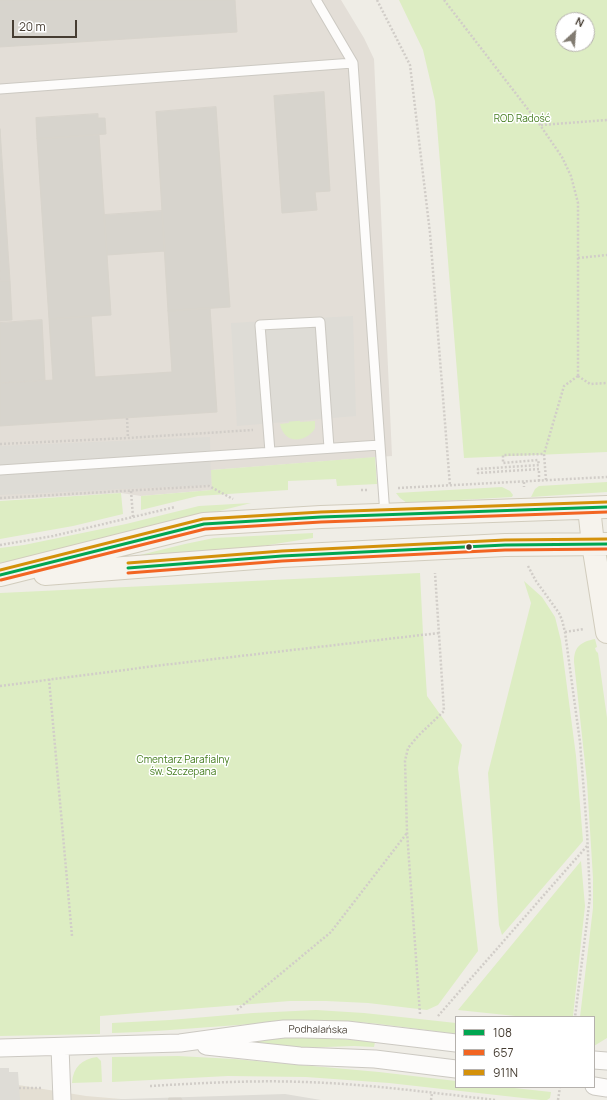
<!DOCTYPE html>
<meta charset="utf-8">
<style>
body{margin:0}
#map{position:relative;width:607px;height:1100px;overflow:hidden;background:#efede6;font-family:Manrope,sans-serif}
canvas{display:block}
.legend{position:absolute;left:455px;top:1016px;width:140px;height:72px;box-sizing:border-box;background:#fff;border:1px solid #b5b1ad;margin:0;padding:5px 7px;list-style:none;font-size:12px;color:#463d32}
.legend li{display:flex;align-items:center;gap:8px;height:20px}
.legend b{width:20px;border:1px solid #b5b1ad}
.north{position:absolute;left:555px;top:12px;width:40px;height:40px;box-sizing:border-box;background:#fff;border:1px solid #b5b1ad;border-radius:50%;rotate:26deg;font-size:11px;font-weight:700;line-height:16px;text-align:center;color:#463d32}
.north::after{content:'';display:block;margin:auto;width:14px;height:18px;background:#817b71;clip-path:polygon(50% 0,100% 100%,50% 72%,0 100%)}
.scale{position:absolute;left:12px;top:20px;width:65px;height:18px;box-sizing:border-box;border:2px solid #463d32;border-top:0;padding-left:5px;font-size:12px;line-height:14px;white-space:nowrap;color:#463d32;-webkit-text-stroke:3px #fff;paint-order:stroke}
</style>
<div id="map">
<canvas width="607" height="1100"></canvas>
<ul class="legend">
<li><b style="height:5px;background:#00a651"></b>108</li>
<li><b style="height:5px;background:#f26522"></b>657</li>
<li><b style="height:5px;background:#d4910a"></b>911N</li>
</ul>
<div class="north">N</div>
<div class="scale">20 m</div>
</div>
<script>
const ctx = document.querySelector('canvas').getContext('2d');
ctx.lineJoin = 'round';
function paint(path, color) { ctx.fillStyle = color; ctx.fill(path, 'evenodd'); }
function strokePath(path, color, width, dash) { ctx.strokeStyle = color; ctx.lineWidth = width; ctx.lineCap = dash ? 'butt' : 'round'; ctx.setLineDash(dash || []); ctx.stroke(path); }
function write(font, color, halo, rows, align = 'center') {
  ctx.font = font + ' Manrope,sans-serif'; ctx.lineWidth = 3; ctx.setLineDash([]); ctx.textBaseline = 'middle'; ctx.strokeStyle = halo; ctx.fillStyle = color; for (const [text, x, y, turn = 0] of rows) {
    ctx.save(); ctx.translate(x, y); ctx.rotate((+turn || 0) * Math.PI / 180); ctx.textAlign = isNaN(turn) ? turn : align; if (halo) ctx.strokeText(text, 0, 0); ctx.fillText(text, 0, 0); ctx.restore();
  }
}
paint(new Path2D(`
 M0,1082L86,1096L133,1100H0Z`), '#e4dfd3');
paint(new Path2D(`
 M0,0H341L364,38L374,59L392,456L212,470V490L141,496L121,493L0,500Z`), '#e3ded7');
paint(new Path2D(`
 M399,0H607V452L464,458L435,101L423,50ZM563,20H587V44H563Z
 M285,348H295L300,422L315,421C315,423 315,426 315,428C314,431 311,433 309,435C296,444 283,439 280,424L289,423Z
 M375,457L377,484L337,486L336,479L288,481V490L198,496L141,510V496L212,490L211,470Z
 M607,482V492L531,497L535,489L539,486Z
 M502,487L510,491L513,495L512,497L407,503L400,498L396,493Z
 M121,493L123,514L73,526L0,539V501Z
 M251,503L44,555L0,563V548L24,545L126,524L199,506Z
 M313,533V538L243,549L141,558L140,555L185,544L214,538Z
 M420,573L423,634L427,696L462,745L458,768L478,951L438,1005L427,1010L368,1003L326,1001H290L100,1016V1034L0,1036V593Z
 M524,581L542,597L555,617L561,641L576,756L583,841L502,935L499,925L488,773L531,603Z
 M595,639L597,647L595,648L596,651L598,653L607,718V1038L594,1046V1017H580L593,908V878L587,782L574,662C574,646 581,642 595,639Z
 M581,861L585,906L573,1016L571,1017H525L458,1010Z
 M316,1010L364,1013L456,1023V1034C414,1029 372,1021 330,1021C257,1021 185,1031 112,1033V1023L170,1020L253,1013Z
 M286,1037L331,1038L375,1042L374,1047L354,1046L299,1048L240,1041Z
 M178,1056L234,1059L379,1072L456,1081V1087H505L551,1092L550,1098L547,1100H541L389,1083L306,1077L228,1076L112,1082V1057Z
 M97,1057L101,1061L102,1082L72,1083C73,1067 82,1059 97,1057Z`), '#ddedc3');
paint(new Path2D(`
 M353,316L356,416L237,426L231,323Z
 M210,437L211,485L0,495V446Z
 M0,1068H9V1072H18L20,1100H0Z
 M285,1094L321,1100H93Z`), '#dedcd6');
const building = new Path2D(`
 M0,0H235L237,32L0,47Z
 M324,92L330,191L315,192L317,210L282,213L274,96Z
 M216,107L230,307L168,311L156,112Z
 M98,114V118H105L106,134L37,139L36,118Z
 M0,129L10,281H0Z
 M99,135L111,315L49,319L37,139Z
 M162,211L165,251L107,255L104,215Z
 M0,281H10L12,320L0,321Z
 M210,308L217,412L0,426V383L53,380L49,319L91,316L95,377L172,372L168,311Z
 M42,320L45,380L0,383V323Z
 M169,1098H181L182,1100H169Z`);
paint(building, '#d7d4cd');
strokePath(building, '#d8d4cc', 1);
const lane = new Path2D(`
 M316,0L353,63L385,515
 M0,89L353,63
 M270,452L260,325L320,322L329,448
 M0,470L380,445`);
const street = new Path2D(`
 M206,1046L300,1056L375,1059L456,1069
 M60,1047L62,1100
 M0,1048L180,1043L267,1031L284,1029H302L347,1030L456,1043
 M594,1060L607,1061
 M594,1086L607,1088`);
const secondary = new Path2D(`
 M589,508L593,544L607,632
 M45,574L282,556L505,545L607,544
 M0,575L204,524L321,517L607,507`);
strokePath(lane, '#ccc9c2', 11);
strokePath(street, '#ccc9c2', 19);
strokePath(secondary, '#d1ccbd', 24);
strokePath(new Path2D(`
 M377,0L410,65L430,233L450,486
 M444,0L540,125L562,157L571,176L578,203V376
 M541,125L607,120
 M578,258L607,255
 M578,376L590,384L607,383
 M127,418L128,438
 M0,444L128,438L253,430
 M546,480L544,454L564,386L578,376
 M539,481V469L478,473V469L539,465L538,460L503,463V455L544,454
 M524,482V487
 M398,488L607,477
 M361,490H369
 M131,491L133,517
 M0,498L209,486L233,499
 M0,545L53,536L175,507
 M528,566L536,581L559,613L562,620L565,632L573,691L580,742L587,831L590,897L575,1017
 M565,632L584,629
 M49,679L72,936
 M0,686L163,665L439,633
 M237,1010L331,932L407,833
 M420,1014L407,832L405,761L408,748L418,736L444,711L435,573
 M438,1016L587,846
 M150,1086C202,1083 254,1080 305,1082C369,1084 433,1093 496,1100
 M19,1088H42
 M431,1100L432,1093
 M558,1100L560,1087`), '#d1cdc8', 2.5, [2, 2]);
strokePath(lane, '#fdfcfb', 9);
strokePath(street, '#fdfcfb', 17);
strokePath(secondary, '#f6f3ed', 22);
strokePath(new Path2D(`
 M128,568L282,556L505,545L607,544
 M0,575L204,524L321,517L607,507`), '#00a651', 3);
strokePath(new Path2D(`
 M128,573L282,561L505,550L607,549
 M1,580L205,529L321,522L607,512`), '#f26522', 3);
strokePath(new Path2D(`
 M128,563L282,551L505,540L607,539
 M0,570L203,519L321,512L607,502`), '#d4910a', 3);
for (const [x, y, r, color] of [
 [469,547,3.5,"#463d32"]
]) { const dot = new Path2D(); dot.arc(x, y, r, 0, 2 * Math.PI); ctx.fillStyle = color; ctx.fill(dot); strokePath(dot, '#fff', 1.5); }
write('10px', '#457d1f', '#fff', [
 ["ROD Radość",522,119],
 ["Cmentarz Parafialny",183,760],
 ["św. Szczepana",183,772]
]);
write('10px', '#463d32', '#fff', [
 ["Podhalańska",318,1030,1]
]);
</script>
